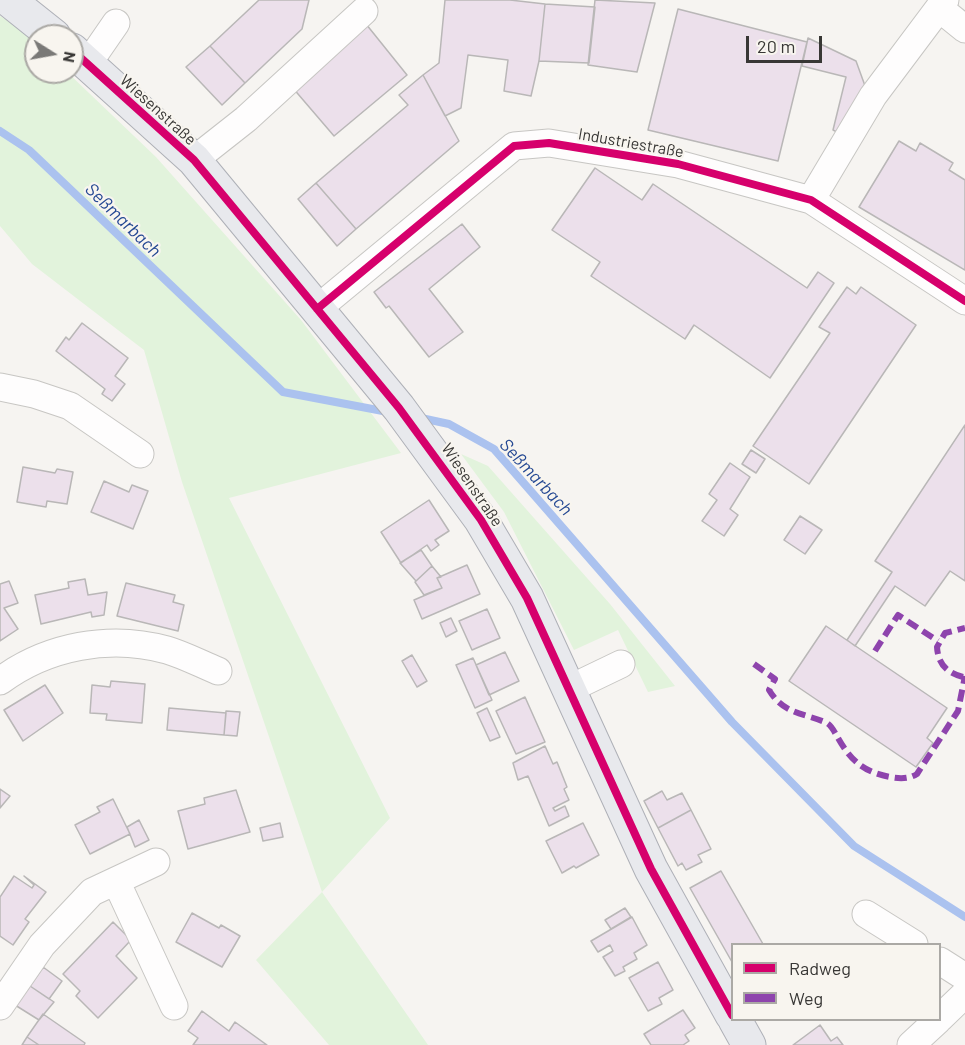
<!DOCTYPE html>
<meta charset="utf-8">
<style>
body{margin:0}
#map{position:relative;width:965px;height:1045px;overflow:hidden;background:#f6f4f1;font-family:Barlow,sans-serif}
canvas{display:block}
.legend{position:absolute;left:731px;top:943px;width:210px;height:78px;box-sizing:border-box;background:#f8f5ef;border:2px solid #aba9a5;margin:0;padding:8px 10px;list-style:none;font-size:18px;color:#383735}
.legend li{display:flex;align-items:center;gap:12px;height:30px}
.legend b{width:30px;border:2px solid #aba9a5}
.north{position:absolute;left:24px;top:24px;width:60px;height:60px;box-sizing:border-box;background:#f8f5ef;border:2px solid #aba9a5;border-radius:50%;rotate:101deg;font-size:16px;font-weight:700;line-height:24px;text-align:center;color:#383735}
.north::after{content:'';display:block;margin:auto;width:21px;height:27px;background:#7a7977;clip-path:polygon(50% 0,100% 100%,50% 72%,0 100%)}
.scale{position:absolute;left:746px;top:36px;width:76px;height:27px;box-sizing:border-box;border:3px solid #383735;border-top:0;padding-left:8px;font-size:18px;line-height:21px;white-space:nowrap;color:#383735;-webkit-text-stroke:4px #f8f5ef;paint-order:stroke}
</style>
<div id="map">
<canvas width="965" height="1045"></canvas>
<ul class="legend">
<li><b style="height:8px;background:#d6006c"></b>Radweg</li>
<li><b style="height:8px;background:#8e44ad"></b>Weg</li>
</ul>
<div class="north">N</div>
<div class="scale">20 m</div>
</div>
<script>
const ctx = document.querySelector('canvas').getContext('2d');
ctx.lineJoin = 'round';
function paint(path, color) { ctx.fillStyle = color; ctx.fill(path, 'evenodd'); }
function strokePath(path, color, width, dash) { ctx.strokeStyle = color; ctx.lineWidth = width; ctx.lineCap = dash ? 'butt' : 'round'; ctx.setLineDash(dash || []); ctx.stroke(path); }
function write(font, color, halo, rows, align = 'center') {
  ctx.font = font + ' Barlow,sans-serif'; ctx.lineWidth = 4.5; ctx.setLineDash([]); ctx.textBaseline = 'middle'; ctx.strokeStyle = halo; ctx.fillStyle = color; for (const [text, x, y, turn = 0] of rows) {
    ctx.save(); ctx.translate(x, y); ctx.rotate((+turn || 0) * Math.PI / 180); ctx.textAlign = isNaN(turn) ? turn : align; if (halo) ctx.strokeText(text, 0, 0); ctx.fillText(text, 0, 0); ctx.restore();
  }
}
paint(new Path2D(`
 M0,16L23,31L36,43V72H67L156,157L301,320L401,453L229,498L390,818L322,892L428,1045H329L256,960L322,892L182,482L144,350L32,264L0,226Z
 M461,454L488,466L610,604L675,686L648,692L618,630L574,650L504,512Z`), '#e2f3dc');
strokePath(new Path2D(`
 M0,131L29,150L283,392L388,412
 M421,418L449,424L494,449L732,722L854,846L965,917`), '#abc2ef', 8);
const building = new Path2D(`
 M259,0H309L302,29L245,83L210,46Z
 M445,0H510L545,4L539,61L531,96L504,91L508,60L468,55L461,108L445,116L423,75L439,63Z
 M595,0L655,3L637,72L588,65Z
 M545,4L595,7L589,63L539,61Z
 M678,9L807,42L778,161L648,130Z
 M366,24L407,75L334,136L292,87Z
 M808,38L856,61L868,94L843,135L833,130L846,77L802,66Z
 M210,46L245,83L222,105L186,67Z
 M423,75L459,141L356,229L316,183L408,105L399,95Z
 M899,141L916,151L920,143L953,163L949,170L965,180V270L859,207Z
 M595,168L642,200L653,184L807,288L818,272L834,283L770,378L694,325L685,339L591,276L600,262L552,230Z
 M316,183L356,229L337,246L298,199Z
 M462,224L480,247L429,289L463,332L429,357L389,306L386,308L374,292Z
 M847,287L856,294L861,287L916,325L809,484L753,446L830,333L819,327Z
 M82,323L128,358L115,376L125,384L112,401L102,394L105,389L56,351L66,337L69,340Z
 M965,425V581L950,571L925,606L895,586L855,646L847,640L892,572L875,561Z
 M751,450L765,459L756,473L742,464Z
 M730,463L750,477L730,509L738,515L724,536L702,521L717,500L709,494Z
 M23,467L55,473L57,469L73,472L67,504L47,501L46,507L17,502Z
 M104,481L129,492L132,485L148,491L133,529L91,512Z
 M429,500L449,531L435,540L439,545L431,551L427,545L401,563L381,532Z
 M800,516L822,530L805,554L784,540Z
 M421,550L432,566L416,581L400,563Z
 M467,565L480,594L422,619L414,600L442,588L437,578Z
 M432,566L441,577L437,578L442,588L424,595L415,582Z
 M85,579L88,595L107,592L104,615L92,617L91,612L41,624L35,595L69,588L68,582Z
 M9,581L18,603L4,608L18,629L0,641V584Z
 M126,583L175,595L173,602L184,605L178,631L117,616Z
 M487,609L500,638L472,650L459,621Z
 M451,618L457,631L446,637L440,623Z
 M826,626L947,708L927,738L933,743L916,767L789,681Z
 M505,652L519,681L489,695L476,665Z
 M412,655L427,681L417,687L402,661Z
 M473,658L492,700L475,708L456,665Z
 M111,681L145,684L142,723L106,720L107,714L90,713L92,685L110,687Z
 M45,685L63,713L23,741L4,710Z
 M525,697L545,742L516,754L496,711Z
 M169,708L226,713L224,735L167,730Z
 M487,708L500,737L490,741L477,713Z
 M226,711L240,712L237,736L224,735Z
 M545,746L553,764L557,762L567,787L564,789L569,800L553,808L555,811L565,806L569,816L549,826L528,776L518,780L513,763Z
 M0,789L10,796L0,808Z
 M236,790L250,832L188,849L178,811L205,804L204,798Z
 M662,791L667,800L682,793L691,810L658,828L644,801Z
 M113,799L130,834L90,854L75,825L100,812L97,807Z
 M691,810L711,849L698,855L702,862L686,870L682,863L678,866L658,828Z
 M139,820L149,840L135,847L127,827Z
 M280,823L283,837L263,841L260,828Z
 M583,823L599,855L576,868L574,866L562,873L546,841Z
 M721,871L763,944H732V962L690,888Z
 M14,876L32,888L34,885L24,876L46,892L25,919L29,922L13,945L0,936V897Z
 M625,908L631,917L611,929L605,920Z
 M192,913L219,928L221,925L240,936L222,967L176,942Z
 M632,917L647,945L634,953L637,959L623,967L625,971L615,976L603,957L613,951L610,945L598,952L591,941Z
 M113,922L131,940L116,956L137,978L98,1018L76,996L80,991L63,974Z
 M658,962L673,990L659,998L662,1004L648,1011L629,978Z
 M43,967L62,981L49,999L30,986Z
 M30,986L54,1002L39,1020L15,1005Z
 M683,1010L695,1028L685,1035L689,1041L683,1045H651L644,1034Z
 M202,1011L229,1031L235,1022L267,1045H193L198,1038L188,1031Z
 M43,1014L85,1043L84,1045H39L27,1037Z
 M820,1025L831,1041L837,1037L843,1045H793Z
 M27,1037L39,1045H22Z`);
paint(building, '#ece0eb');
strokePath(building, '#b9b7b7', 1.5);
const minor = new Path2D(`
 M939,8L965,29
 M87,65L116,23
 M194,160L246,119L364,11
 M811,200L873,96L945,0
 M317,309L514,146L549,143L678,164L811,200L965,301
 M0,387L34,394L70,406L140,454
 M0,681C47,646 110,634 167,650C184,655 201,664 218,671
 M569,689L621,664
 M116,881L174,1006
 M866,914L914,944
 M940,961L965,977
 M0,1006L42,945L92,892L156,862
 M940,1018L965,994
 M911,1045L938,1020`);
const major = new Path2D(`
 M9,0L54,36
 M72,50L194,160L399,408L481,520L527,598L651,869L732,1015
 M735,1020L749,1045`);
strokePath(minor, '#c7c6c3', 29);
strokePath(major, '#aeb0b7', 35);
strokePath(minor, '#fefdfd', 27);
strokePath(major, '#e8e9ed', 33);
strokePath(new Path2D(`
 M875,651L898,615L938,641
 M754,664L775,679L769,690C784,715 805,713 827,723C832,726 835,733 838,738C851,761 864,772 890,777C900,779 909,779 917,774L958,711L965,676
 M963,677C947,673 938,664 937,647L945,633L965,628`), '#8e44ad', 6, [12, 6]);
strokePath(new Path2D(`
 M72,50L194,160L399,408L481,520L527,598L651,869L732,1015
 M317,309L514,146L549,143L678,164L811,200L965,301`), '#d6006c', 8);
write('16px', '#383735', '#f8f5ef', [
 ["Wiesenstraße",158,110,42],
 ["Industriestraße",631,143,10],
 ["Wiesenstraße",472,485,56]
]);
write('italic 18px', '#244893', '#f8f5ef', [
 ["Seßmarbach",123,220,44],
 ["Seßmarbach",536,477,47]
]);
</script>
